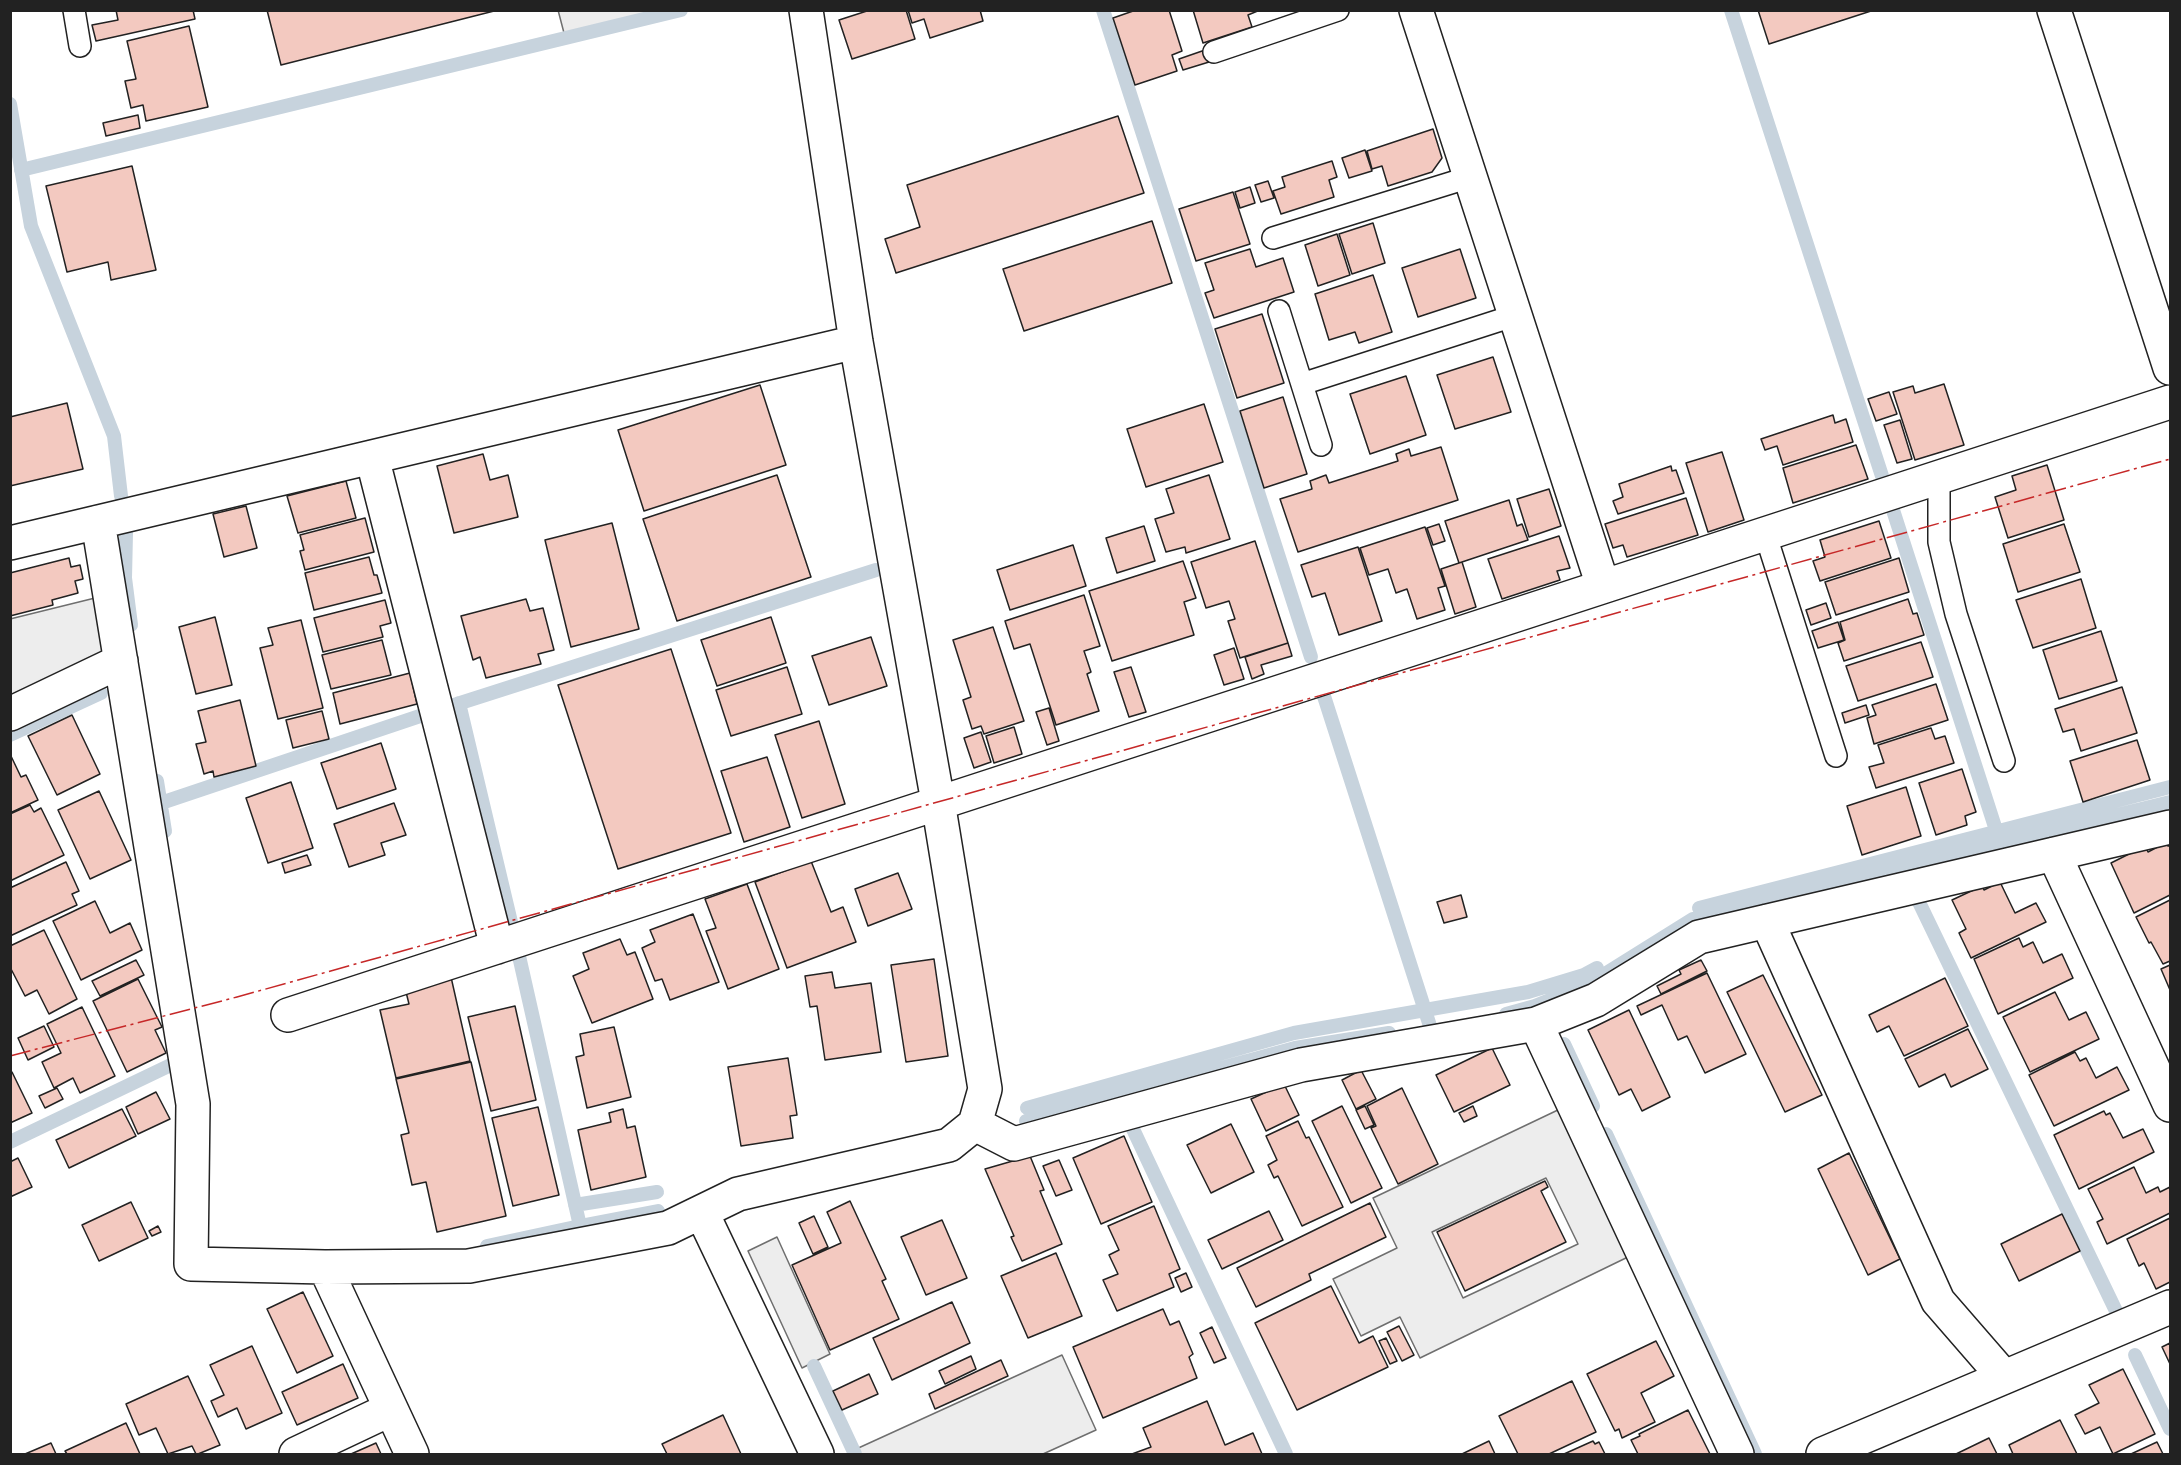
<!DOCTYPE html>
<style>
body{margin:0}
#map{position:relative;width:2181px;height:1465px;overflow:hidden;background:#fff;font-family:"Work Sans",sans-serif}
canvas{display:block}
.frame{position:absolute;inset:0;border:12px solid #222;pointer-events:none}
</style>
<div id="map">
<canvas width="2181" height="1465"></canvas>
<div class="frame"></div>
</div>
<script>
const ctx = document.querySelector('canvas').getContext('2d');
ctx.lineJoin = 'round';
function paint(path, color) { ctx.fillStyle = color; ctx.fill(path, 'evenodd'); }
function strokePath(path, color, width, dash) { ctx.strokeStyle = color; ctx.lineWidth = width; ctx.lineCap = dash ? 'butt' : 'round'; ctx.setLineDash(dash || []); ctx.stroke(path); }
const parking = new Path2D(`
 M558,10H658V11L564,33Z
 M95,598L106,644L99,656L11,697L10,619Z
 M1560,1109L1630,1256L1420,1358L1400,1317L1361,1336L1333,1279L1397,1248L1373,1198ZM1546,1178L1578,1244L1463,1298L1432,1232Z
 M777,1237L830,1354L802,1368L748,1251Z
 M1062,1355L1096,1430L1043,1454H857L854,1450Z`);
paint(parking, '#ededed');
strokePath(parking, '#6f6f6f', 1.5);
strokePath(new Path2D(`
 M1103,10L1311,657
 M1731,10L1882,476
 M10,104L31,226L114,436L121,496
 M21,170L681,10
 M1892,507L1996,830
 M126,533L125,578L131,625
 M1322,690L1430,1026
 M459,703L511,922
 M454,705L876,570
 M10,735L101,693
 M157,781L165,831
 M161,803L420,716
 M1917,898L2117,1313
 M1699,908L2170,787
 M519,956L580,1226
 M1506,1014L1535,1006L1589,984L1693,919L2170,802
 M1564,1044L1593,1106
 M1027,1108L1294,1033L1528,992L1584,975L1597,968
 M1026,1121L1295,1048L1389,1033
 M1132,1127L1286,1454
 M1606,1134L1755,1454
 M10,1142L177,1062
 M575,1205L657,1192
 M487,1246L580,1226L658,1211
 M2135,1355L2170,1429
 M814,1366L855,1454`), '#c7d3dd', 14);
const building = new Path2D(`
 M116,10H193L195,19L96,41L92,25L118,20Z
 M267,10H498L281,65Z
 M870,10H906L915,39L852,59L839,20Z
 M908,10H980L983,21L930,38L924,19L912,23Z
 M1136,10H1169L1182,51L1172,55L1177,71L1135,85L1113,18Z
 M1193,10H1260L1248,15L1252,27L1203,43Z
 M1758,10H1871V11L1769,44Z
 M189,26L208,107L146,121L143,105L131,108L125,81L136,79L127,41Z
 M1205,50L1209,62L1183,70L1179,59Z
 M138,115L140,128L106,136L103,123Z
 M1118,116L1144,193L896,273L885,239L920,227L907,185Z
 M1433,129L1442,158L1432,172L1388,186L1382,166L1372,169L1367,151Z
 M1365,150L1372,171L1349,178L1342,158Z
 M1332,161L1337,177L1329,180L1334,197L1281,214L1273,191L1285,187L1282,177Z
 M132,166L156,270L111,280L108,262L67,272L46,186Z
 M1268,181L1274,198L1261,202L1255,185Z
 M1250,187L1255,203L1240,208L1235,192Z
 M1233,192L1250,244L1196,261L1179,209Z
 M1152,221L1172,283L1024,331L1003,269Z
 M1373,223L1385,263L1352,274L1339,234Z
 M1337,234L1350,275L1318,286L1305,245Z
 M1250,249L1256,267L1283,258L1294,292L1214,318L1205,293L1214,290L1205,263Z
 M1460,249L1476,298L1418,317L1402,268Z
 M1373,275L1392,332L1359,343L1355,332L1329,340L1315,294Z
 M1262,314L1284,383L1237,398L1215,329Z
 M1493,357L1511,412L1455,429L1437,375Z
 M1406,376L1426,435L1370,454L1350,394Z
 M1944,384L1964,445L1915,460L1893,392L1913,386L1915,393Z
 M760,385L786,465L644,511L618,430Z
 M1889,392L1897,414L1876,421L1868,399Z
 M1283,397L1307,474L1264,488L1240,411Z
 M67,403L83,469L10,486V417Z
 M1204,404L1223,462L1146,487L1127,429Z
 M1833,415L1835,423L1846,419L1853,442L1783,465L1777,446L1765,450L1761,439Z
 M1900,420L1912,459L1897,463L1884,425Z
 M1856,445L1868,479L1793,503L1783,468Z
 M1441,447L1458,500L1298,552L1280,499L1312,489L1310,481L1326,475L1329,483L1398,461L1396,454L1409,449L1411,456Z
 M1722,452L1744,520L1708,532L1686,463Z
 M483,454L490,480L508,475L518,517L454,533L437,466Z
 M2047,465L2064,520L2008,538L1995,497L2016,490L2012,476Z
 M1671,466L1672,471L1676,470L1684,493L1618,514L1613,501L1623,497L1619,484Z
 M777,475L811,577L677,621L643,519Z
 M1209,475L1230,539L1186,553L1185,547L1166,552L1155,519L1174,513L1166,489Z
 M346,481L356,518L298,533L287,496Z
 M1549,489L1561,526L1529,537L1517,499Z
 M1686,498L1698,535L1627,557L1623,545L1613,548L1605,524Z
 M1509,500L1517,526L1522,524L1528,540L1459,563L1445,521Z
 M246,506L257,548L224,557L213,514Z
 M365,518L374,552L305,570L300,551L304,550L300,535Z
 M1879,521L1891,558L1820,581L1813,561L1825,557L1820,540Z
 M612,523L639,629L571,647L545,540Z
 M1439,524L1445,541L1433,545L1427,528Z
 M2064,524L2080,572L2018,592L2003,544Z
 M1144,526L1155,561L1117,573L1106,538Z
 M1425,527L1445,586L1438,588L1445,610L1417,619L1407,589L1396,593L1388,569L1369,575L1360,548Z
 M1559,536L1570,568L1557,571L1560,580L1502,599L1488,559Z
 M1255,541L1288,643L1240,658L1228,621L1235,619L1229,601L1206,608L1191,562Z
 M1073,545L1086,586L1010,610L997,570Z
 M1358,547L1382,621L1339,635L1325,593L1312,597L1301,565Z
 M369,557L374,575H377L382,593L314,610L305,573Z
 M69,558L71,567L80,565L83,579L75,581L78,593L52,600L53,605L10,616V573Z
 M1899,558L1909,592L1836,615L1825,582Z
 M1183,561L1196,598L1184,602L1194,635L1112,661L1089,591Z
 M1462,562L1476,607L1455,614L1441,569Z
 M2081,579L2096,628L2033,648L2016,600Z
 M1084,595L1100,646L1084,651L1091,672L1087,674L1099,711L1056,725L1030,644L1014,649L1005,621Z
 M526,599L530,611L543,608L554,650L538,654L541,664L486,678L480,657L473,660L461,616Z
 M1908,599L1913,614L1917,613L1924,635L1844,661L1838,643L1845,640L1840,622Z
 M385,600L391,623L380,626L383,637L323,652L314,618Z
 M1826,603L1831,618L1811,625L1806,610Z
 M215,617L232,685L196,694L179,627Z
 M771,617L786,663L717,686L701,640Z
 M301,620L323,708L278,719L260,648L273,645L268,628Z
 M1838,622L1844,640L1818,648L1812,631Z
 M993,627L1024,721L984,734L981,726L972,729L963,700L971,697L953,640Z
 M2101,631L2117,681L2059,699L2043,650Z
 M871,637L887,686L829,705L812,656Z
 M382,640L391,675L331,689L322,655Z
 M1921,642L1933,677L1858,701L1846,666Z
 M1288,643L1292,656L1261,665L1264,674L1252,679L1245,657Z
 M1234,648L1244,679L1224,685L1214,655Z
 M671,649L731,833L618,869L558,685Z
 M787,667L802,714L731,736L716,690Z
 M1131,667L1146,712L1129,717L1114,672Z
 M410,673L417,704L340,724L333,693Z
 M1936,684L1948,720L1874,744L1867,718L1876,715L1872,705Z
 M2122,687L2137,733L2081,751L2074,729L2063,732L2055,709Z
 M240,700L256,766L214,777L213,771L204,774L196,744L206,742L198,711Z
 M1866,705L1869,715L1845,723L1842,713Z
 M1049,708L1059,741L1047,745L1036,712Z
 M322,711L329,739L293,748L286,720Z
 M72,715L100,774L57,795L28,736Z
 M819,721L845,804L802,818L775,735Z
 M1014,727L1022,754L994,763L986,736Z
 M1931,728L1935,739L1945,736L1954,763L1876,788L1869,767L1884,763L1878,745Z
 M981,732L991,762L974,768L964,738Z
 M2137,740L2150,780L2083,802L2070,761Z
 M381,743L396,789L337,809L321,763Z
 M10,754L21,777L26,775L38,800L10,813Z
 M767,757L790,827L744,842L721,771Z
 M1962,769L1976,812L1965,816L1967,825L1936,835L1919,783Z
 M291,782L313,848L268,863L246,798Z
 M1906,787L1921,836L1862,855L1847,806Z
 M99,791L131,860L90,879L58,810Z
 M394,803L406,835L381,843L385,855L349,867L334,824Z
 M30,805L34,812L41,808L64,855L10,881V814Z
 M2167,842L2168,846L2170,845V895L2134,913L2111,863L2145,846L2148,852Z
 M307,855L311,865L285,873L282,863Z
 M811,861L831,912L843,907L856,942L787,968L755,882Z
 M66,862L79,891L72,894L77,905L10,936V888Z
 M898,873L912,909L868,926L855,889Z
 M2000,882L2015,913L2036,903L2046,922L1971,958L1959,933L1966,929L1952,900L1982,886L1984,890Z
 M747,884L779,969L728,989L706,931L716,928L705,899Z
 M1461,895L1467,917L1444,923L1437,902Z
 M2170,900V961L2163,964L2151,942L2149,943L2136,917Z
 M95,901L110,933L130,923L142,950L81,980L53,921Z
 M693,914L719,982L670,1000L662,979L655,981L642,948L655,942L650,930Z
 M44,930L77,999L49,1014L37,990L25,996L10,967V946Z
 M2019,938L2023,947L2033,942L2043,963L2062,954L2073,978L1998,1014L1974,959Z
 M620,939L627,955L635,952L653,999L592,1023L573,976L589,969L583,953Z
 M934,959L948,1056L906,1062L891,965Z
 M136,960L144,975L100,996L92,981Z
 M1701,960L1707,971L1661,994L1657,986L1681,974L1679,970Z
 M2170,965V990L2161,969Z
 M832,972L835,988L871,983L881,1052L825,1060L817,1006L810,1007L805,976Z
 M1707,973L1746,1054L1705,1073L1687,1036L1678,1040L1662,1005L1641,1015L1637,1006Z
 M1763,975L1822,1095L1785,1112L1727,992Z
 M451,977L470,1061L396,1078L380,1010L409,1004L406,992Z
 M1945,978L1968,1026L1904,1056L1889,1026L1877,1032L1869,1015Z
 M138,979L162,1027L155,1030L166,1053L127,1072L93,1001Z
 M2055,992L2069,1020L2086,1012L2099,1039L2030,1072L2003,1017Z
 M515,1006L536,1100L491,1111L468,1017Z
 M82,1007L115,1076L80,1093L73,1078L54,1088L42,1062L61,1053L47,1024Z
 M1629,1010L1670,1097L1642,1111L1631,1089L1619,1095L1588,1030Z
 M44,1026L54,1047L28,1060L18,1038Z
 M614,1027L631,1097L587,1108L576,1057L584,1055L580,1034Z
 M1968,1029L1988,1069L1951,1087L1945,1074L1919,1087L1905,1059Z
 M1492,1048L1510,1085L1454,1112L1436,1075Z
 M2075,1052L2080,1061L2086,1058L2096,1078L2117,1067L2129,1090L2054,1126L2029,1075Z
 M788,1058L797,1115L790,1116L793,1138L741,1146L728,1067Z
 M471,1062L506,1216L437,1232L426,1182L412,1185L401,1135L409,1133L396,1079Z
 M1361,1070L1376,1099L1356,1109L1342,1080Z
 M12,1072L32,1113L10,1123V1073Z
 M1284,1084L1299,1115L1266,1131L1251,1099Z
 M57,1088L63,1099L45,1108L39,1096Z
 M1402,1088L1438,1164L1398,1184L1371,1128L1376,1126L1367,1106Z
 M156,1092L170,1119L138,1134L126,1107Z
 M1342,1106L1382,1188L1351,1203L1312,1121Z
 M1365,1106L1374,1125L1365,1129L1356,1110Z
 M1473,1106L1477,1116L1464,1122L1459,1113Z
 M538,1107L559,1195L513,1206L492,1118Z
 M122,1109L136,1136L69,1168L56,1140Z
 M623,1109L627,1128L635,1126L646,1177L591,1190L578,1130L611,1122L609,1113Z
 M2104,1111L2106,1115L2110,1113L2123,1138L2143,1129L2154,1152L2079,1189L2054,1135Z
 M1298,1121L1306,1138L1309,1137L1343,1207L1302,1226L1278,1176L1274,1178L1268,1165L1277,1160L1266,1136Z
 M1231,1124L1254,1172L1211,1193L1187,1145Z
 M1124,1136L1152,1202L1101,1224L1073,1158Z
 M1849,1153L1900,1259L1868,1275L1818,1169Z
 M1030,1156L1044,1190L1040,1191L1062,1244L1022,1261L1011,1237L1014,1236L985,1169Z
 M18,1158L32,1187L10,1197V1162Z
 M1059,1160L1072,1190L1056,1196L1043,1166Z
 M2134,1167L2146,1193L2158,1187L2160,1192L2170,1187V1213L2107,1244L2097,1222L2103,1219L2088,1189Z
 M1545,1181L1548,1187L1541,1191L1566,1242L1465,1291L1437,1232Z
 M850,1201L886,1279L882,1281L899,1319L830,1350L792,1265L841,1243L827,1212Z
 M131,1202L148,1238L99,1261L82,1225Z
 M1370,1203L1386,1237L1309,1274L1311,1280L1256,1307L1237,1268Z
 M1154,1206L1180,1269L1169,1274L1174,1287L1117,1311L1103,1280L1118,1274L1109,1255L1119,1250L1108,1226Z
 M1269,1211L1283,1240L1222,1269L1208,1240Z
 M2062,1214L2080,1251L2019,1281L2001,1244Z
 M814,1216L828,1247L813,1254L799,1223Z
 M2170,1218V1282L2156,1289L2144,1263L2139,1266L2127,1239Z
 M942,1220L967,1278L926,1295L901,1237Z
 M158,1226L161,1232L152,1236L149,1231Z
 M1056,1253L1082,1316L1028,1338L1001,1276Z
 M1186,1273L1192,1287L1181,1292L1175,1278Z
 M1331,1286L1359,1343L1373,1336L1388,1367L1297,1410L1255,1323Z
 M303,1292L333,1356L297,1373L267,1309Z
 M952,1302L970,1343L892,1380L873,1338Z
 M1163,1309L1170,1325L1179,1321L1193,1354L1189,1357L1197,1378L1103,1418L1073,1347Z
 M1399,1326L1414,1355L1402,1361L1387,1332Z
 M1212,1327L1226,1358L1214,1363L1200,1333Z
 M1386,1338L1397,1361L1390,1364L1379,1341Z
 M1656,1341L1674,1376L1641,1393L1655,1422L1622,1438L1619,1429L1615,1431L1587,1374Z
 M2170,1343V1364L2162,1347Z
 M252,1346L282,1413L246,1429L237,1408L218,1417L211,1401L224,1395L210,1365Z
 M971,1356L976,1369L945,1384L939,1371Z
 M1001,1360L1008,1376L935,1409L929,1394Z
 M343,1364L358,1398L297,1425L282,1392Z
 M2123,1369L2155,1434L2113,1454L2100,1427L2085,1434L2075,1415L2099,1403L2089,1385Z
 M869,1374L878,1394L842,1410L833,1391Z
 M188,1376L220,1445L198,1454H196L192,1446L168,1454L156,1428L139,1435L126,1404Z
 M1572,1381L1596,1432L1549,1454H1518L1499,1416Z
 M1207,1401L1225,1445L1253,1433L1262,1454H1132L1151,1447L1143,1428Z
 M1688,1410L1710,1454H1638L1631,1440L1640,1436L1639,1434Z
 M723,1415L741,1454H667L662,1444Z
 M2060,1420L2077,1454H2013L2009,1445Z
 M126,1423L140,1454H67L65,1451Z
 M1989,1438L1997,1454H1956Z
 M1489,1441L1495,1454H1462Z
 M1593,1441L1595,1444L1599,1442L1605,1454H1564Z
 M2157,1442L2163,1454H2131Z
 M51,1443L56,1454H25Z
 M376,1443L381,1454H351Z`);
paint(building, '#f3c9c0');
strokePath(building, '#222', 1.5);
const service = new Path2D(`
 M74,10L80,46
 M1214,52L1338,10
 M1273,238L1470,177
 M1279,311L1321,445
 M1302,384L1516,315
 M1939,477V542L1956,614L2004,761
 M1765,533L1836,756`);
const minor = new Path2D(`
 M1416,10L1603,586
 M2054,10L2170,368
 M372,457L497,947
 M98,522L193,1104L191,1264L325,1267
 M10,543L856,342
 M10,714L121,661
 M2054,854L2170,1105
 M1767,921L1938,1301L2004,1377
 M288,1015L2170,402
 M1536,1024L1737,1454
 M975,1124L1014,1144L1301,1065L1536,1024L1596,1000L1699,937L2170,827
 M702,1213L817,1454
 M296,1454L391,1409
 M412,1454L325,1267L469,1266L668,1228L738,1194L949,1145L975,1124L985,1089L938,802L856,342L806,10
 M1823,1454L2170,1307`);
strokePath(service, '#222', 24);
strokePath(minor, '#222', 36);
strokePath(service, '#fff', 21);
strokePath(minor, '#fff', 33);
strokePath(new Path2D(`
 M10,1056L237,997L2170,459`), '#c62828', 1.5, [21, 4.5, 3, 4.5]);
</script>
